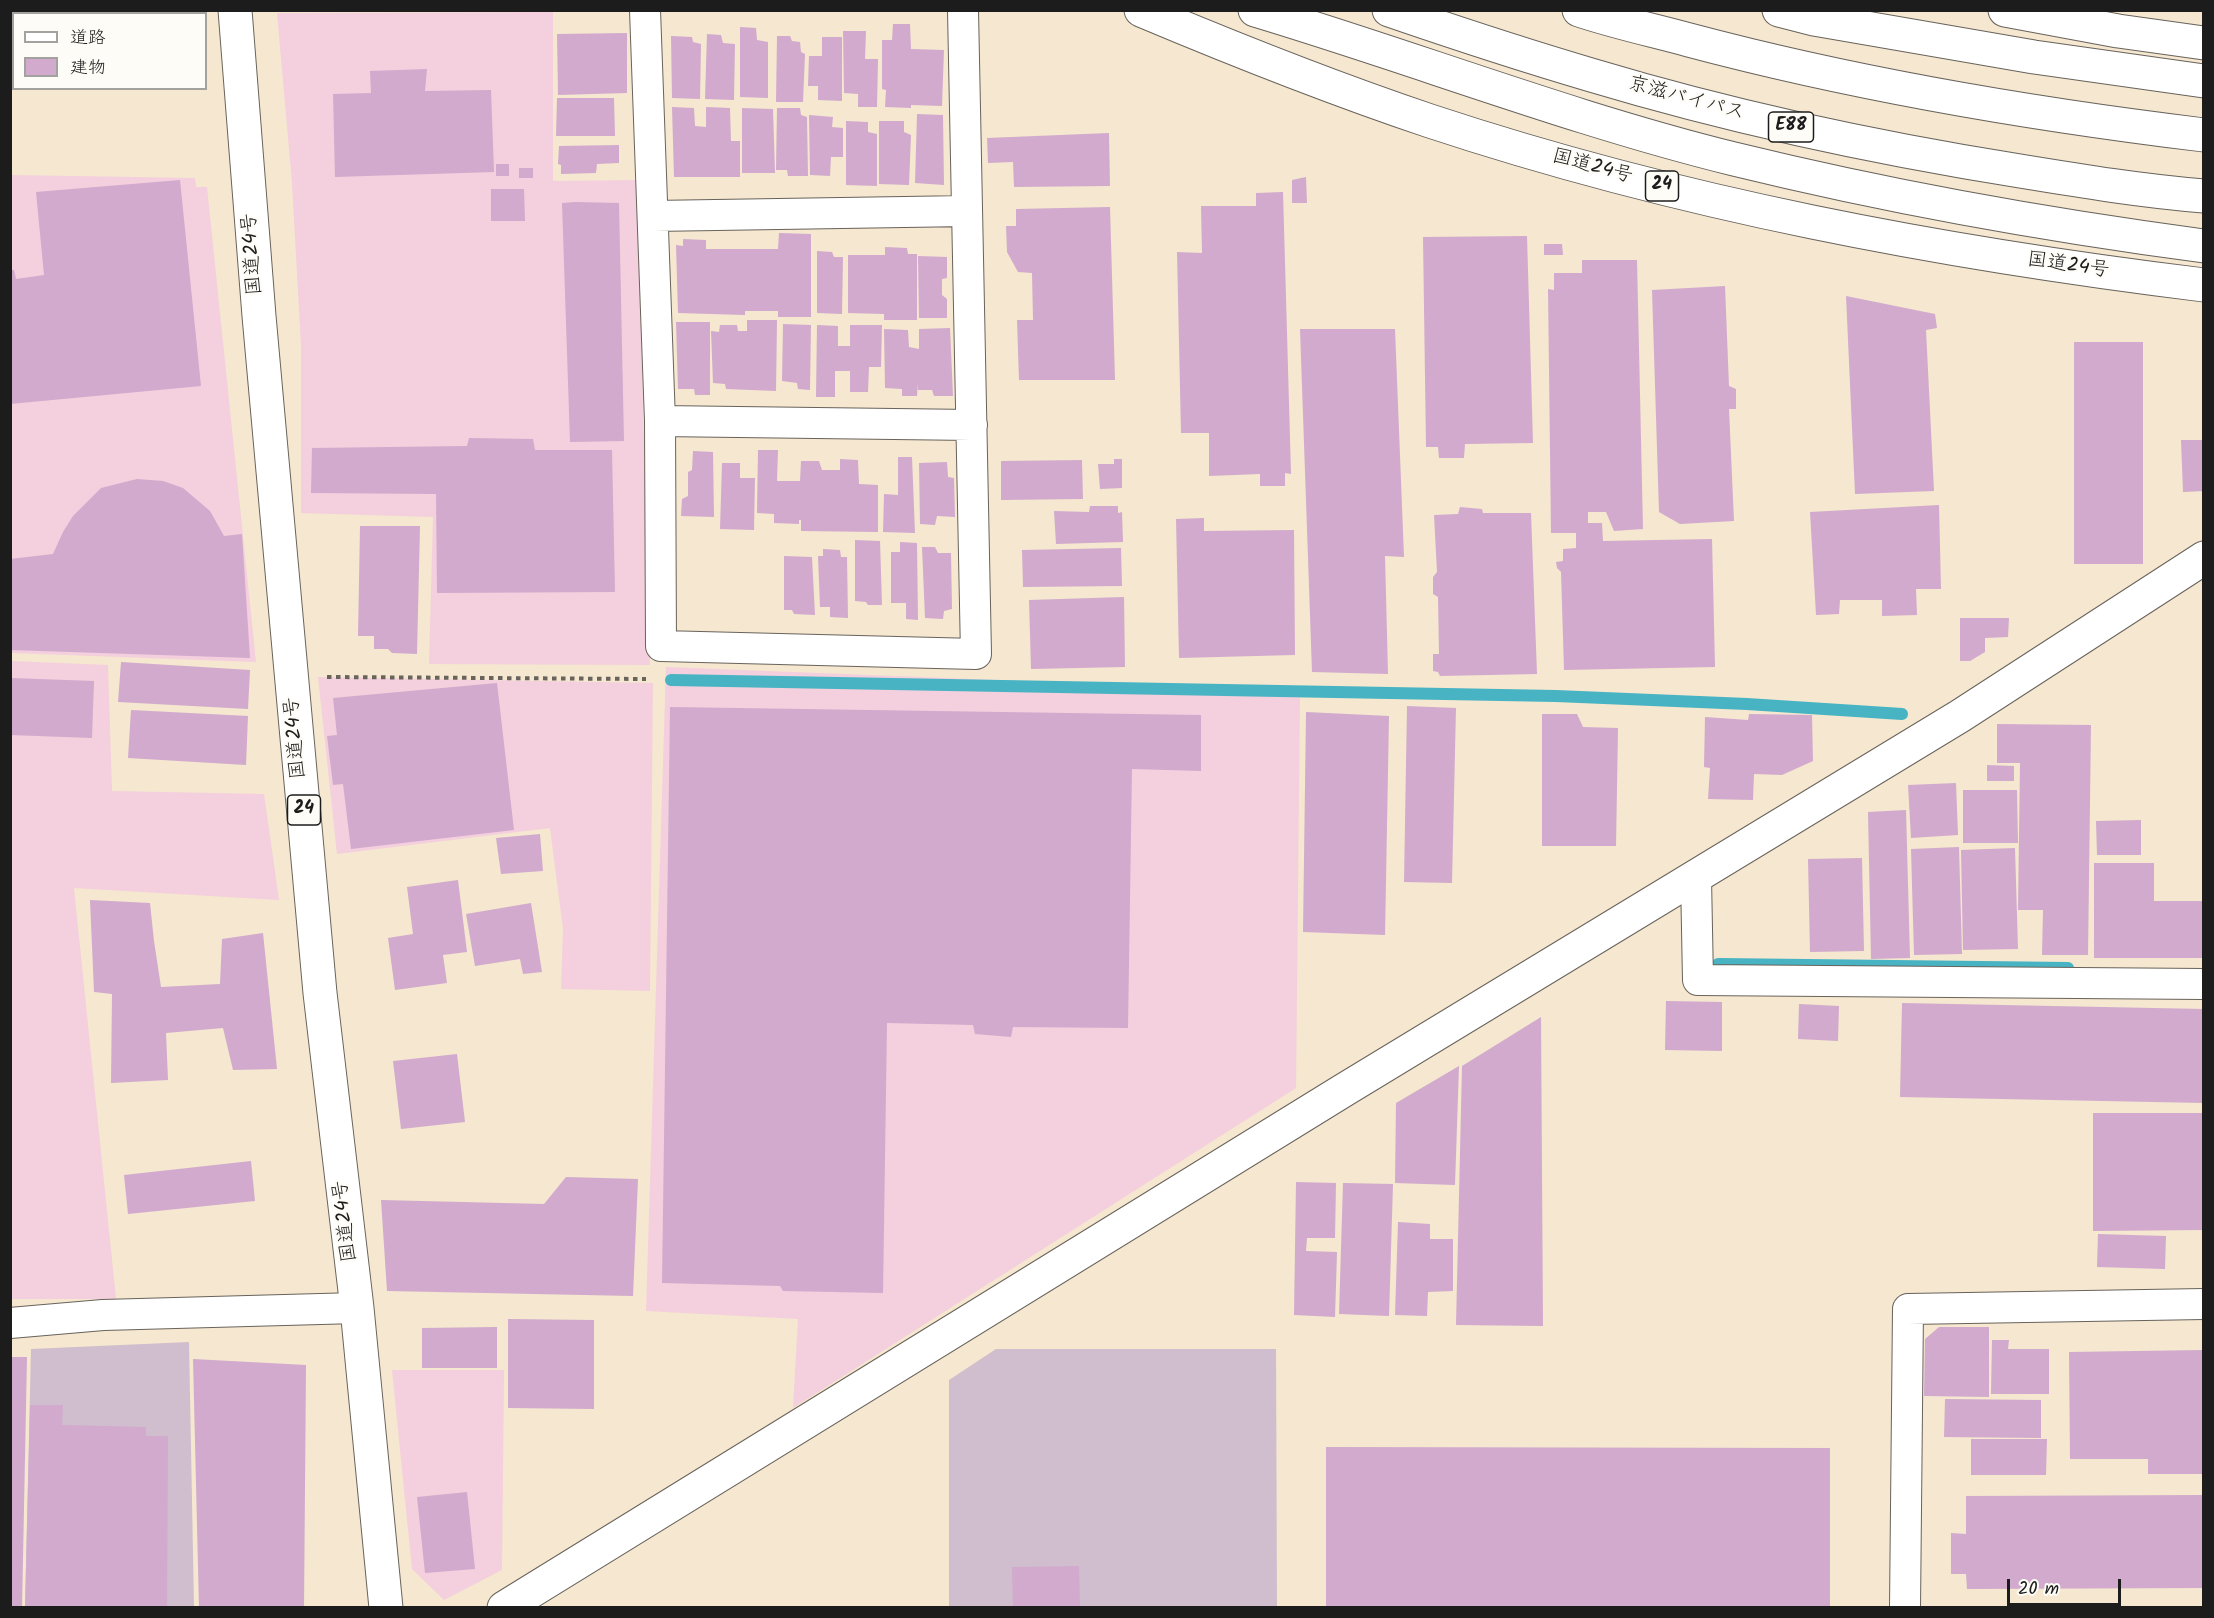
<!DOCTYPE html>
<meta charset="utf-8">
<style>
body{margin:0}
#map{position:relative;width:2214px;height:1618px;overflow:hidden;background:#f5e7d0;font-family:Kalam,"Klee One",sans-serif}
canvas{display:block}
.frame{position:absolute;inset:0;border:12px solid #1c1c1c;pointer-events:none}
.legend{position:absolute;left:12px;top:12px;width:195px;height:78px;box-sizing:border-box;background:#fdfcf7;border:2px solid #a3a29f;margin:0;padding:8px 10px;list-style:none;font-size:18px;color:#1c1c1c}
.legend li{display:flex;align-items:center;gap:12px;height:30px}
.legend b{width:30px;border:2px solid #a3a29f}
.scale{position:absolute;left:2007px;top:1579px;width:114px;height:27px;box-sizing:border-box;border:3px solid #1c1c1c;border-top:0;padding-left:8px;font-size:18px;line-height:21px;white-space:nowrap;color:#1c1c1c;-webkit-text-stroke:4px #fdfcf7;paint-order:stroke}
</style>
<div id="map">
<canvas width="2214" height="1618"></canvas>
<div class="frame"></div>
<ul class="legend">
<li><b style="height:8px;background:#fff"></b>道路</li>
<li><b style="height:16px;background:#d1aacd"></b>建物</li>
</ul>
<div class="scale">20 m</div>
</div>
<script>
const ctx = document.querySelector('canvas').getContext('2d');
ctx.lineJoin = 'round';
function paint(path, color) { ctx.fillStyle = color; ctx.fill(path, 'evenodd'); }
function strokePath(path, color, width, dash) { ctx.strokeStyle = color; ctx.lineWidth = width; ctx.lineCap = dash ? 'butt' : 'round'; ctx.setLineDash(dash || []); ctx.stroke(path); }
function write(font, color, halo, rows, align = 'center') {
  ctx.font = font + ' Kalam,"Klee One",sans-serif'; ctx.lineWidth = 4.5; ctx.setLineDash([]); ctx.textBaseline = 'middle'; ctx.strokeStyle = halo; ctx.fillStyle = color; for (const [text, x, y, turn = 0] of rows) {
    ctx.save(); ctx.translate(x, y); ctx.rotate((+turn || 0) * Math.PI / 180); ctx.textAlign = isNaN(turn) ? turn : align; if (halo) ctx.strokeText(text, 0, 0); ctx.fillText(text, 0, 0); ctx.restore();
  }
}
paint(new Path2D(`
 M553,12V181L637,180L650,665L429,664L433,517L301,513V346L292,183L277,13Z
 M11,175L195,178L196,187H207L256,662L11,653Z
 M11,661L108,665L112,791L264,794L279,900L74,888L116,1299H11Z
 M666,667L1300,692L1296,1088L793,1408L798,1319L646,1311Z
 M318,677L653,683L650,991L561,989L563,929L550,828L337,854Z
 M392,1370H504L502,1570L444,1600L412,1569Z`), '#f4cfdd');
paint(new Path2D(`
 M189,1342L194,1607L25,1608L31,1349Z
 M996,1349H1276L1277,1607H949V1380Z`), '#d0bdcd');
strokePath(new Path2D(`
 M671,680L1556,696L1747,704L1902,714
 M1718,964L2068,968`), '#47b3c3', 12);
paint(new Path2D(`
 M893,24H910L911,49L944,50L942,106L911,105V108L885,107L886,90L882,89V40H892Z
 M740,27L756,28L757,40L768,42V98L740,97Z
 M843,31H866L865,59H878L877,107H858V94L844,93Z
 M627,33V93L558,95L557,34Z
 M707,34L721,35L723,43L735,44L734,100L705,99Z
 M671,36L692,37L693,42L701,44L700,99L672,98Z
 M777,36H790L792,41L800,42L801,52L805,54L803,102H776Z
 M822,37H842V101L818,100V86H808L809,56H822Z
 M427,69L425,91L491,90L494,172L335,177L333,94L371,93L370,71Z
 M557,98H614L615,136H556Z
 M672,107L694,108L695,126L706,127V107L730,108L731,141H740V177H674Z
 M742,108L773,109L775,173H742Z
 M777,108H800L801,115L807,117L808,176H788L787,170H776Z
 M917,114L943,115L944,185L915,183Z
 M809,115L833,117L832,127L843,128V157H831L830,176L810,175Z
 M846,121L868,122V132L877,134V186L846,185Z
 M879,121H904V132L911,135L909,185L879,184Z
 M1109,133L1110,186L1014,187L1013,162L988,163L987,138Z
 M619,145V163L597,164L596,173L561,174V165L558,164L559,146Z
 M496,164H509V176H496Z
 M519,168H533V178H519Z
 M1306,177L1307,203H1292V180Z
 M180,180L201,386L10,404V270H14L16,279L44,275L36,192Z
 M491,189H524L525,221H491Z
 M1283,192L1291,474L1285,473V486H1260V474L1209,476V433H1181L1177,252L1202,253L1201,206H1256V193Z
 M575,202L619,203L624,441L570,442L562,203Z
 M1110,207L1115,380H1019L1017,320H1033L1032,273L1018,272L1007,252L1006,226H1016V209Z
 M779,233L811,234V317H778V311H745V315L678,313L676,245L683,246V239L706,240V249H778Z
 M1527,236L1533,443L1465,444L1464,458H1439L1438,447H1426L1423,237Z
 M1544,244H1562L1563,255H1544Z
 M885,247L907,248L908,254H917V320H884V314L848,313V255H885Z
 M817,251L832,252L834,257H843L842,314L817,313Z
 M918,256L947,257V278L942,279V295L947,299V318H919Z
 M1582,260H1637L1643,529L1614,531L1606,512H1588V523H1602L1603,541L1712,539L1715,667L1564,670L1561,572L1557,568L1556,562L1563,561V549L1576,548V533H1551L1548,289L1554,290V273H1582Z
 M1725,286L1729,386L1736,389V409H1729L1734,521L1680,524L1659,512L1652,290Z
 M1846,296L1935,314L1937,328L1926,330L1934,491L1855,494Z
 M747,320H777L776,391L726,389L725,384L713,383L711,331L719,332L720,325H737L738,331H747Z
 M676,322H710V395H695L694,389H678Z
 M783,324L811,325L810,390L798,389L797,383L782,381Z
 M817,325L838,326V346H850V325H882L881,367H869L868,392H850V371H835V397H816Z
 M950,328L953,396H934L932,390H918V383L917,396H902V389L885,388L884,329L908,330L909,347L919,349V329Z
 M1300,329H1395L1404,557L1385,556L1388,674L1312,672Z
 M2074,342H2143V564H2074Z
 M469,438L533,439L535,450H612L615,592L437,593L436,494L311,493L312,448L467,446Z
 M2181,440H2204V491L2183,492Z
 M758,450H778L777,481H800L801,461H819L822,470H840V459L858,460L859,484L878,485V532L801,531V520H799V524L774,523V514L757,513Z
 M693,451L713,452L714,517L681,516L682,499L688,496V472L692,470Z
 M898,457H912L915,533L883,532L884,494L898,495Z
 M1114,459H1122V488L1100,489L1098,464H1114Z
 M1082,460L1083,499L1001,500V461Z
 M947,462L948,477L954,478L955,517L937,516L935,525L920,524L919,463Z
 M722,463H740V478H755L754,530L720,529Z
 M137,479L163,481L183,488L210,511L224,536L242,534L250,658L10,650V559L53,554L63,532L73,516L101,488Z
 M1939,505L1941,589H1916L1917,615L1882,616V600H1840L1839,614L1816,615L1810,512Z
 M1090,506H1118V513L1122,512L1123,542L1056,544L1054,511L1089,512Z
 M1460,507L1482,509L1483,513H1531L1537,674L1440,676L1438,672L1433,671V654H1439L1438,597L1433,594V577L1437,572L1434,515L1458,514Z
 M1204,518V531L1294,530L1295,655L1179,658L1176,519Z
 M360,526H420L417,654L392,653L388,649H374V636H358Z
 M855,540L880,541L882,605H868L866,602L855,601Z
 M900,542L917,543L918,620L906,619V603H891V552H900Z
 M922,547H935L938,553H951L952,609L944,611L943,619L925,618Z
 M1121,548L1122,586L1023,587L1022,550Z
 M823,549L840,550L841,557H847L848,618L830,617V607H820L818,556H823Z
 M784,556L812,557L815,615L794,614L792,610H784Z
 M1124,597L1125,667L1031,669L1029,600Z
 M1960,618H2009L2008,637L1985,638V652L1970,661H1960Z
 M121,662L250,670L248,709L118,702Z
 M10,678L94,681L92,738L10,735Z
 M497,683L514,830L351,849L343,784L333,785L327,736L337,735L333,698Z
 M1407,706L1456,708L1452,883L1404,882Z
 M670,707L1201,715V771L1132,769L1128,1028L1013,1027L1011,1037L975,1034L973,1025L887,1023L883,1293L783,1291L780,1286L662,1283Z
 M131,710L248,716L246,765L128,758Z
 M1306,712L1389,716L1385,935L1303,932Z
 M1542,714H1577L1583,727L1618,728L1616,846H1542Z
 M1749,714L1812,715L1813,761L1782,775L1754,774L1753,800L1708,799L1710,768L1704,767L1705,717L1748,720Z
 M1997,724L2091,725L2088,955H2042L2043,910H2018L2020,763H1997Z
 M1987,765L2014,766V781H1987Z
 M1956,783L1958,835L1911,838L1908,785Z
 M1963,790H2017L2018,843H1963Z
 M1906,810L1910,958L1871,959L1868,812Z
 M2141,820V855H2097L2096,821Z
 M540,834L543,871L501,874L496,838Z
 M1959,847L1962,954L1914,955L1911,849Z
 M2015,848L2018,949L1963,950L1961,850Z
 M1862,858L1864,951L1810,952L1808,859Z
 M2094,863H2154V901H2204V958H2094Z
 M458,880L467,952L443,955L447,983L395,990L388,938L413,934L407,887Z
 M90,900L150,903L154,941L161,987L220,984L222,939L263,933L277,1069L233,1070L223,1028L166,1033L168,1080L111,1083L112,994L94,992Z
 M531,903L542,972L523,974L520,959L475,966L466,914Z
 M1666,1001L1722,1002V1051L1665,1050Z
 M1902,1003L2204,1009V1103L1900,1097Z
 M1799,1004L1839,1006L1838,1041L1798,1039Z
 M1541,1017L1543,1326L1456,1325L1462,1066Z
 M457,1054L465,1122L401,1129L393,1061Z
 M1459,1066L1455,1185L1395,1183L1396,1103Z
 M2093,1113H2204V1230L2093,1231Z
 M251,1161L255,1201L128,1214L124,1175Z
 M566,1177L638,1179L633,1296L387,1291L381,1200L544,1204Z
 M1296,1182L1336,1183L1335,1238H1307L1306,1251L1337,1252L1335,1317L1294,1315Z
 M1343,1183L1393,1184L1389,1316L1339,1314Z
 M1398,1222L1430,1224V1239H1453V1291L1428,1292L1427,1316L1395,1315Z
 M2098,1234L2166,1236L2165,1269L2097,1267Z
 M508,1319L594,1320V1409L508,1408Z
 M497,1327V1368H422V1328Z
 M1939,1327H1989V1397L1924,1396L1925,1339Z
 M1992,1340H2009L2008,1349H2049V1394H1991Z
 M2204,1350V1474H2148V1459H2070L2069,1352Z
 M10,1357H27L22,1608H10Z
 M193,1359L306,1365L304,1608H199Z
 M1945,1399L2041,1400V1438L1944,1437Z
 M30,1405H63L62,1425L146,1427V1436H168L167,1608H25Z
 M1971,1439H2047L2046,1475H1971Z
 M1326,1447L1830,1448V1608H1326Z
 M467,1492L475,1569L425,1573L417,1497Z
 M2204,1495V1588L1967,1589L1966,1574H1951V1533L1966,1534V1496Z
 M1079,1566L1080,1608H1013L1012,1567Z`), '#d1aacd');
const minor = new Path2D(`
 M645,10L660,421L661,646L976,654L963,10
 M653,216L967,211
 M660,421L972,425
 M1696,878L1698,980L2204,984
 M10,1323L103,1315L357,1308
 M1905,1608L1908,1309L2204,1304`);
const tertiary = new Path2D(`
 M504,1608L1344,1090L1960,716L2204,558`);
const trunk = new Path2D(`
 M235,10L259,316L320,993L357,1308L386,1608
 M1141,10C1236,50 1332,88 1430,121C1681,204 1942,253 2204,285
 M2005,10L2118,31L2204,43`);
const motorway = new Path2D(`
 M1255,10C1415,58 1572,119 1734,159C1889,197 2046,225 2204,246
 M1389,10C1456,33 1523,55 1591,75C1731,117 1875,148 2020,171C2081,181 2142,191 2204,196
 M1579,10C1615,22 1652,30 1689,40C1858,85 2030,114 2204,135
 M1779,10L1814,19L2034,57L2204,81`);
strokePath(minor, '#68635b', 32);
strokePath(tertiary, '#68635b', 35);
strokePath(trunk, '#68635b', 35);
strokePath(motorway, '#68635b', 35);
strokePath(new Path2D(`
 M327,677L646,679`), '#68635b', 4, [4.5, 4.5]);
strokePath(minor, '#fff', 30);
strokePath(tertiary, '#fff', 33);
strokePath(trunk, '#fff', 33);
strokePath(motorway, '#fff', 33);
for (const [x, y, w] of [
 [1791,127,45],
 [1662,186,33],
 [304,810,33]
]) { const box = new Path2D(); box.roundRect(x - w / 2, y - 15, w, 30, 4.5); ctx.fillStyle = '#fdfcf7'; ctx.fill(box); strokePath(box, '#1c1c1c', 1.5); }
write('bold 18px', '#1c1c1c', null, [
 ["E88",1791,127],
 ["24",1662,186],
 ["24",304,810]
]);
write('20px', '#1c1c1c', '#fdfcf7', [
 ["京滋バイパス",1686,100,15],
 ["国道24号",1592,168,15],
 ["国道24号",254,254,-94],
 ["国道24号",2068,267,8],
 ["国道24号",297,738,-95],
 ["国道24号",347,1221,-97]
]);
</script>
